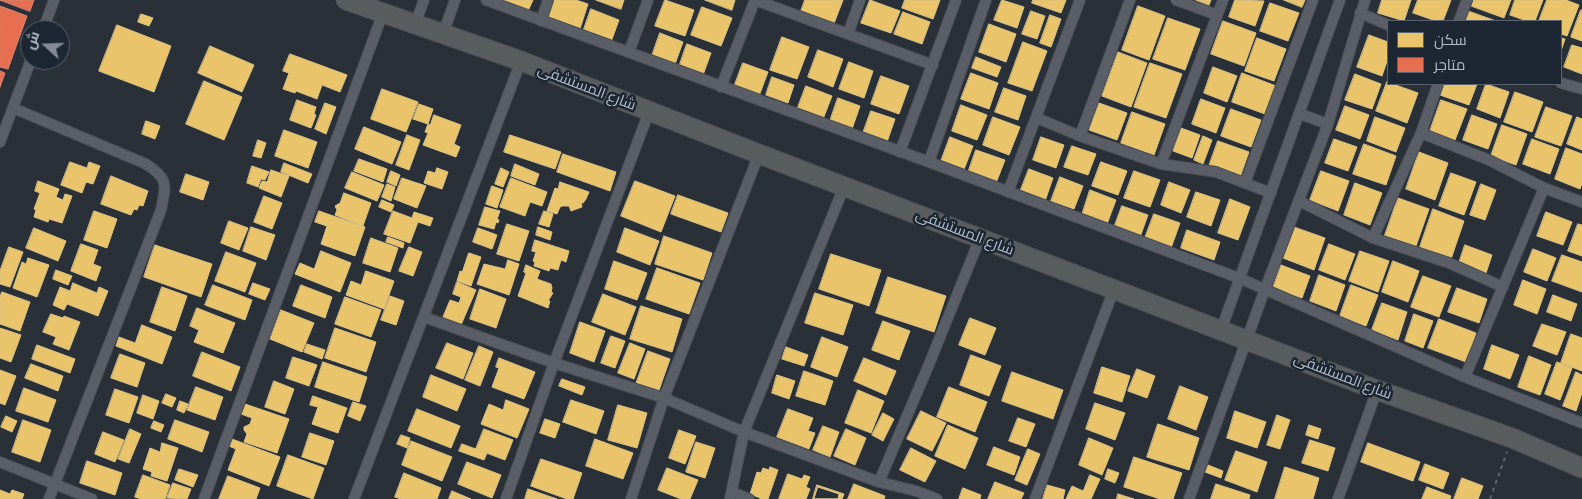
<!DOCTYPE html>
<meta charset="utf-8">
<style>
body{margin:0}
#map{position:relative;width:1582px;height:499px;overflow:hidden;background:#2a3038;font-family:Ubuntu,Cairo,sans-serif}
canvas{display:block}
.legend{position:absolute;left:1387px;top:20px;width:175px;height:65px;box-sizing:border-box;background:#1d2633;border:1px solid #59626f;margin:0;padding:6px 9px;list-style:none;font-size:15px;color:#b4bcc9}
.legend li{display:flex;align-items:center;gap:10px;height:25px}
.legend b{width:25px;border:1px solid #59626f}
.north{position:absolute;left:20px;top:20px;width:50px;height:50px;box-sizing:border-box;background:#1d2633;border:1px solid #59626f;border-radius:50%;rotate:290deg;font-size:14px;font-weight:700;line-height:20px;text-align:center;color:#b4bcc9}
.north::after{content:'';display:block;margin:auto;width:18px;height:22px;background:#848b96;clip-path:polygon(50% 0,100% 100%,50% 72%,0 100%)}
</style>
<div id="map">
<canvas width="1582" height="499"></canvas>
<ul class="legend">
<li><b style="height:14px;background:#e9c46a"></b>سكن</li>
<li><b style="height:14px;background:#e76f51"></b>متاجر</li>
</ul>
<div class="north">ش</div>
</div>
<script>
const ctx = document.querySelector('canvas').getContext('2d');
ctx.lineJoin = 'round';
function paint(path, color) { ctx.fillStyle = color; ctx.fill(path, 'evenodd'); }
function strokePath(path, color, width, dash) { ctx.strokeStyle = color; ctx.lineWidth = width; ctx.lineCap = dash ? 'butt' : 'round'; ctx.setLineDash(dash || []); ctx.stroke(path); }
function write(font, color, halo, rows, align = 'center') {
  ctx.font = font + ' Ubuntu,Cairo,sans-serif'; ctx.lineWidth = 5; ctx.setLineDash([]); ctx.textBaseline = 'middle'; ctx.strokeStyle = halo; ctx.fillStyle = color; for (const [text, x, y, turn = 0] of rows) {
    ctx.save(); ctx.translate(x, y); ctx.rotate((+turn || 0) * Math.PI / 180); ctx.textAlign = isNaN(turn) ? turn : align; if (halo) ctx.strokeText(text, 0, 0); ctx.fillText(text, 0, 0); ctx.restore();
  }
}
const homes = new Path2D(`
 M500,0H533L528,11Z
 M552,0H576L588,4L579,32L545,19Z
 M596,0H624L621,9Z
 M665,0L694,10L685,36L655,26Z
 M705,0H735L732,10Z
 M805,0H843L833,26L800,14Z
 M870,0L900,11L891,33L861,23Z
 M905,0H940L933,19L902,8Z
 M1002,0L1024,7L1017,28L994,20Z
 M1033,0H1066L1061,13L1032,3Z
 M1196,0H1211L1209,5Z
 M1235,0L1264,1L1255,26L1229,17Z
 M1284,0H1305L1302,7Z
 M1382,0H1411L1404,21L1378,13Z
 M1418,0H1451L1443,21H1436L1413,13Z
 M1473,0H1511L1504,18L1471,6Z
 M1515,0H1543L1535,21H1527L1510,15Z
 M1547,0H1566L1579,5L1567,36L1561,34V21H1539Z
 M1270,3L1299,13L1288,41L1260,31Z
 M1138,6L1165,16L1149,60L1122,50Z
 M702,7L732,18L721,46L691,35Z
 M591,9L619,20L611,42L583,32Z
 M1581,10H1582V41L1571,37Z
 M1031,11L1045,16L1037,39L1022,34Z
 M1468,11L1496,21H1464Z
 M903,12L930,22L922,44L894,34Z
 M141,14L153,18L149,26L138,22Z
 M1050,15L1061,19L1051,47L1040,43Z
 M1168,18L1200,29L1185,70L1153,59Z
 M1223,21L1256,33L1244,66L1211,54Z
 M989,24L1016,34L1006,62L979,52Z
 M117,25L171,46L154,92L99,71Z
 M660,33L683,42L675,64L652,56Z
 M1369,35L1388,42V58L1382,76L1357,67Z
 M782,37L809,47L797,79L770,70Z
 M1257,38L1286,49L1274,81L1245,71Z
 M1561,38L1565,39L1561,51Z
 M1023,42L1047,51L1032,91L1008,83Z
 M687,44L711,53L703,75L679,67Z
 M1572,45L1582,48V74L1564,67Z
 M210,46L254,65L242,92L198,73Z
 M818,50L843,59L833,87L808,77Z
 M1118,52L1147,63L1131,107L1102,96Z
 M290,54L347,75L340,92L322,85L317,99L296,91L295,93L283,89L289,73L283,71Z
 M976,57L1001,67L997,77L972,68Z
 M849,62L873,71L864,98L839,89Z
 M743,63L768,72L759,96L734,87Z
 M1150,63L1182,74L1166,118L1134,107Z
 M1213,67L1237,76L1227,102L1204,93Z
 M971,73L998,83L989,109L961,99Z
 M1242,73L1276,86L1265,114L1232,102Z
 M1355,74L1381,84L1372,109L1345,100Z
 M881,76L909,86L899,114L871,104Z
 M772,77L794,85L788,103L766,95Z
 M204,81L242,97L224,140L186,124Z
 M1387,82L1388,84H1393L1418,93L1407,123L1376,111Z
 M1441,84H1477L1469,105L1437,94Z
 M1486,84L1509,92L1500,118L1477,109Z
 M806,86L832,96L823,119L797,110Z
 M1004,88L1026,96L1018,120L995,112Z
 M382,89L418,102L406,132L371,119Z
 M1515,92L1543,102L1532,132L1504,122Z
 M838,98L860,106L852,129L830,121Z
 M1201,99L1225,108L1216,133L1192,124Z
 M297,100L316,107L314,114L316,115L311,128L290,120Z
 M1441,100L1467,109L1455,140L1430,131Z
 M325,103L336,107L326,134L315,129Z
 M1099,103L1127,113L1117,140L1089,130Z
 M419,104L433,109L428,124L413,119Z
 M961,105L987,115L977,140L952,131Z
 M1345,106L1369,115L1360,139L1336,130Z
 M1546,107L1572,116L1561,146L1535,137Z
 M1231,109L1261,120L1251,147L1221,136Z
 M871,111L895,119L886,145L862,136Z
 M1132,112L1165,124L1154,155L1121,143Z
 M434,115L461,125L454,144L460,147L456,157L423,145L428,133L425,132L428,124L430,125Z
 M1472,115L1497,124L1488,149L1463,140Z
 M993,117L1020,127L1009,155L983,145Z
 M1375,117L1405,128L1396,152L1367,141Z
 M1577,117L1582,119V150L1567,144Z
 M146,121L160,126L155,139L142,134Z
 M1502,125L1527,134L1516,165L1491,156Z
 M364,127L401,142L392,164L355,149Z
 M1181,128L1200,135L1192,158L1173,151Z
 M284,130L317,142L308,168L275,156Z
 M407,135L420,140L409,170L396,165Z
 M510,135L561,152L555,169L504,152Z
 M1203,136L1212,140L1203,164L1194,160Z
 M950,137L973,146L963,172L940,164Z
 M1041,137L1064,145L1056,168L1033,160Z
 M1334,139L1357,147L1348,171L1325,163Z
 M1532,139L1559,149L1550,174L1523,164Z
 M258,140L266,143L261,158L253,156Z
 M1218,141L1249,152L1240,177L1209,166Z
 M1364,144L1396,156L1386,185L1353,174Z
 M1072,146L1096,154L1088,175L1064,167Z
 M1566,148L1582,154V183L1580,189L1555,179Z
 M976,150L1005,160L996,183L968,173Z
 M1419,152L1448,163L1435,200L1406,189Z
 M563,154L616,172L610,191L557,172Z
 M359,159L387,169L383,182L354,171Z
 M70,162L87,168L89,162L100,166L93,184L86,182L82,193L61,185Z
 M1101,162L1127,171L1118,195L1092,186Z
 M284,163L312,174L308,183L281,172Z
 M515,164L539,174L535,185L511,176Z
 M252,166L269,172L265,180L261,179L258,187L247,183Z
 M437,168L448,172L442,189L424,183L428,171L435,173Z
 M501,168L509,172L503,187L495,184Z
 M1029,169L1053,178L1045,201L1020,192Z
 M271,170L289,176L281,197L259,188L262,181L267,182Z
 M391,171L400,175L396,186L387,182Z
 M1134,171L1160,180L1150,207L1124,198Z
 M1321,171L1349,181L1338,211L1310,200Z
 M352,172L384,185L377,201L345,188Z
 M1451,173L1476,182L1464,215L1439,206Z
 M186,174L209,182L203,200L180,192Z
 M111,176L148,191L143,206L139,205L137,210L134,209L131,215L101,204Z
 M1060,177L1083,186L1074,209L1051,201Z
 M402,178L426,186L417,208L394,199Z
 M511,178L547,192L542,206L530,202L525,216L500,207Z
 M38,181L59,189L56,197L63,200L65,194L72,196L62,223L49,219L48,222L34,217L36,210L34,209L40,193L35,191Z
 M635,181L675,196L661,232L621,216Z
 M560,182L589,192L586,199L583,203H581L582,207L571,211L569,206H562L560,207L557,214L547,211L555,188L558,189Z
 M1169,182L1190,190L1181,213L1161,205Z
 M1355,183L1382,193L1370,225L1344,215Z
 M387,184L395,187L391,201L382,197Z
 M1481,184L1496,190L1485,220L1470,215Z
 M492,186L503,190L497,208L486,204Z
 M1090,190L1116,200L1107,224L1082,215Z
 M1196,192L1220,200L1211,226L1187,217Z
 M344,193L371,203L363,226L335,215L337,210L335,206L340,203Z
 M678,195L728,213L721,232L671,214Z
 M264,196L282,203L272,229L254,222Z
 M1398,198L1429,209L1415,249L1384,238Z
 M1230,199L1250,207L1238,240L1218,233Z
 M382,200L394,205L391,212L379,207Z
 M1122,206L1148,215L1140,237L1114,228Z
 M485,207L500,211L497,219L499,220L498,223L496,222L494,229L479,225Z
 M1433,209L1464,221L1451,259L1420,247Z
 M94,211L117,219L107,248L84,240Z
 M319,211L365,227L355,256L321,244L327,226L315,222Z
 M393,211L412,218L414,212L433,218L430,226L418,222L410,243L384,234Z
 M544,211L553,214L549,227L539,224Z
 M1546,212L1572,222L1563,245L1537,236Z
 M1154,214L1180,223L1171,248L1145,238Z
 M229,221L248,228L239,250L221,243Z
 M507,224L529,231L519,261L497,254Z
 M1578,224L1582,225V256L1568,251Z
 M251,227L275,235L266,260L243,251Z
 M538,227L552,232L550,240L536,235Z
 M1294,227L1325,238L1314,270L1283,258Z
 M34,228L66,241L58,261L26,248Z
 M478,228L497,235L492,249L473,242Z
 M625,228L659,241L650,265L617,252Z
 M1187,230L1220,242L1214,260L1181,248Z
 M664,236L712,253L703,280L655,264Z
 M388,237L404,243L403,248L386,242Z
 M371,238L398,248L390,272L363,263Z
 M535,240L569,251L566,262L561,260L558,270L550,268L549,271L534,266L535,262L533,261L536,252L532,251Z
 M81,244L98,250L93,264L101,267L96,281L71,271Z
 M1329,244L1355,254L1345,280L1319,270Z
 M155,245L212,264L201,297L144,277Z
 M1465,245L1492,255L1486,273L1459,263Z
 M9,247L23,252L10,287L0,284V271Z
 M409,247L422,252L413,276L399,271Z
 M1533,249L1556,258L1547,281L1524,272Z
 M321,251L351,263L340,292L295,274L300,263L314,269Z
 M1360,251L1389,261L1378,292L1349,281Z
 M226,252L256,263L245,292L215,281Z
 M469,253L481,257L471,286L457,281L460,271L462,272Z
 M831,254L881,270L869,306L819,289Z
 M1562,255L1582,262V292L1552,281Z
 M28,258L49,265L37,297L13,288L22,262L26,264Z
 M508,260L519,264L509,295L477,284L484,264L505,269Z
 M614,261L647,273L637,300L605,289Z
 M1393,261L1419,271L1408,302L1382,292Z
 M526,265L540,271L537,279L551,284L552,288L551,292L553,293L548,301H550L548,308L518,296L526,273L524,272Z
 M1281,265L1310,276L1302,298L1273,288Z
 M657,268L700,283L689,314L646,299Z
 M56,270L72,276L68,285L53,279Z
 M366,271L394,281L384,309L346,295L351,281L361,285Z
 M1319,275L1345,285L1336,311L1310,301Z
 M1423,276L1451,286L1439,317L1411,307Z
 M888,277L946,296L934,332L876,313Z
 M1523,280L1546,289L1537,314L1514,305Z
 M457,282L476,290L461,325L443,317L450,300L459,303L461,297L453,294Z
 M73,283L97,293L99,287L108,291L98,316L67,304L64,310L53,305L60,287L70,291Z
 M253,283L270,289L265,300L249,294Z
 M213,285L252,300L245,320L205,305Z
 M301,285L332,297L325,318L293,306Z
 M1351,285L1378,295L1366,326L1340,316Z
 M162,287L187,296L175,331L150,322Z
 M1457,288L1487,299L1479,323L1448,312Z
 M480,289L506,299L496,328L470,319Z
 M2,292L30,302L20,331L0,324V297Z
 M815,293L853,305L843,335L805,323Z
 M603,294L636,307L625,335L592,322Z
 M1553,295L1577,304L1571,321L1547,312Z
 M390,296L404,301L396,325L381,320Z
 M345,297L381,310L371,337L335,324Z
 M1382,303L1407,312L1398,340L1372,330Z
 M641,306L682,319L672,352L630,339Z
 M197,308L235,323L223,353L194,342L199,330L190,326Z
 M281,310L314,323L302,352L270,339Z
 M51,314L63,318L64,316L80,322L69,350L53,344L56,337L43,332Z
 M1414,314L1433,321L1423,348L1405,341Z
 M970,318L996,328L985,355L959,345Z
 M1439,319L1476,333L1466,362L1428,348Z
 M883,321L910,331L899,360L872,350Z
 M580,322L605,331L594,362L570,353Z
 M1542,324L1566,332L1557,355L1533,346Z
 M142,325L172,337L162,364L116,346L119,337L135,343Z
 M0,328L21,335L11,362L0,358Z
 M335,328L376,342L366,372L325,358Z
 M1571,334L1582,338V371L1561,363Z
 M611,336L625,341L615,368L601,363Z
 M822,337L848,347L837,377L811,367Z
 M447,343L473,353L463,379L436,368Z
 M630,343L645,349L634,379L618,373Z
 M307,344L325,350L322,359L304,352Z
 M37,345L75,359L70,373L32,359Z
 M1492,345L1519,355L1510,379L1484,369Z
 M479,346L493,352L480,386L465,380Z
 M786,347L808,355L804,366L782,359Z
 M648,351L670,359L658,393L636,384Z
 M202,352L240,367L231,391L193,376Z
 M120,354L145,363L137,387L111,378Z
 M971,355L1001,366L989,396L960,385Z
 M1529,356L1551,365L1540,395L1518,387Z
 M293,357L317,365L309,386L286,378Z
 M499,358L535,372L524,399L492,387L499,368L496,367Z
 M864,358L896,371L886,395L854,381Z
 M323,362L367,377L359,402L315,387Z
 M1557,362L1572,368L1560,400L1545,394Z
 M31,364L63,376L58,391L25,378Z
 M1102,367L1130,376L1122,402L1094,393Z
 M1137,369L1155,376L1147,398L1128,391Z
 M0,370L16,376L5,405L0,403Z
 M804,371L833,381L825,405L796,396Z
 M1012,372L1063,390L1053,419L1002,401Z
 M1576,372L1582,375V393L1576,411L1563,406Z
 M431,375L466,389L457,411L423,397Z
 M777,375L795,381L789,399L772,393Z
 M562,379L585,387L582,395L559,386Z
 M274,381L294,389L285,414L265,407Z
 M1180,386L1208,397L1196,430L1168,419Z
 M196,387L223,397L215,420L187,410Z
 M949,387L987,402L975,432L937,417Z
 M24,388L56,400L48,422L16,411Z
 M115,389L138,397L129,423L106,415Z
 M858,390L884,401L871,433L845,423Z
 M166,394L176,398L172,407L162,403Z
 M143,395L159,401L153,419L137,413Z
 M313,396L347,408L338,433L312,424L318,407L310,405Z
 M506,400L529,409L517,438L481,424L489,404L503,410Z
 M571,400L604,411L596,434L563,422Z
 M180,401L188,404L184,413L177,410Z
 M353,402L366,406L360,421L348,416Z
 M1095,403L1125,413L1115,440L1086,429Z
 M245,404L289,419L277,453L244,442L247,434L244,430V427L250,424L252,418L241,414Z
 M618,405L647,413L637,448L608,440Z
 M417,409L460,426L451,448L408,431Z
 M788,409L813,418L808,431L815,433L809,449L777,437Z
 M921,411L946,423L932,451L907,439Z
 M1235,411L1266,422L1257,448L1227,438Z
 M883,413L894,419L883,441L872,435Z
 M1277,415L1290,420L1280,449L1267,445Z
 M6,416L17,421L12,432L1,427Z
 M1018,418L1035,424L1026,447L1009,441Z
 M545,419L560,424L555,438L540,433Z
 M23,420L51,430L40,462L12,452Z
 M175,420L209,432L202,452L168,439Z
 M154,421L164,425L161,432L151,428Z
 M1158,424L1199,438L1189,470L1147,457Z
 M948,425L978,438L965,469L935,456Z
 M1309,425L1321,429L1318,439L1306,435Z
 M823,426L839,432L830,457L813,450Z
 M130,429L141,434L129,463L118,459Z
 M484,429L513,440L505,460L476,449Z
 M846,429L866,438L855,465L834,456Z
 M679,430L696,436L685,464L669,458Z
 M103,432L124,440L115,462L95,454Z
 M310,433L334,441L326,465L302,457Z
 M401,435L410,438L407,448L397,444Z
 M1089,438L1113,448L1102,475L1079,465Z
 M232,439L280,457L269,486L228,470L236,449L229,446Z
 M595,439L633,453L623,479L586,466Z
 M1310,440L1335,448L1328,471L1302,463Z
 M411,441L452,457L442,481L402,465Z
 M696,442L715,448L705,478L686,472Z
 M162,443L178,448L167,481L151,476L152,472L143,469L150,448L160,452Z
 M1368,443L1420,462L1413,481L1361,462Z
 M462,444L487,453L484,460L459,451Z
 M994,447L1020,457L1014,475L987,465Z
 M911,448L936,461L925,482L900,470Z
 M1028,449L1040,454L1027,485L1015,480Z
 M1236,451L1267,462L1257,492L1225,480Z
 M288,455L324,468L313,499L277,486Z
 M1134,457L1182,473L1173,499H1160L1124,487Z
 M541,459L582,473L573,499H567L531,486Z
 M87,461L122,473L115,495L80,483Z
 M467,462L501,475L492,498L458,484Z
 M1425,464L1449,473L1443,489L1419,480Z
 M1208,465L1223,471L1221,478L1205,472Z
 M770,467L778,470L768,499H760V498L750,494L757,472L761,473L763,468L769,470Z
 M1285,467L1319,478L1313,499H1275Z
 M667,468L698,480L690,499H681L658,490Z
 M179,469L198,475L193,487L175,480Z
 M1108,469L1119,473L1115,483L1105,479Z
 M404,473L441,488L437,499H401L395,497Z
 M788,474L802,479L804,475L810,477L806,487L810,489L806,499H779Z
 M143,475L170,485L165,499H141L135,497Z
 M1090,475L1100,479L1091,499H1066L1072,486L1083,491Z
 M228,476L260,488L256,499H219Z
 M1462,478L1483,486L1478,499H1454Z
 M995,482L1024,493L1021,499H988Z
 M173,483L191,489L187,499L167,498Z
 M854,484L885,496L884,499H848Z
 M1216,484L1250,495L1249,499H1211Z
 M817,485L844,494L842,499H813Z
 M1047,485L1065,490L1063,499H1043Z
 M818,487L839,494L838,499H814Z
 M1427,487L1451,496L1450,499H1422Z
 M963,488L981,495L980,499H959Z
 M528,489L557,499H525Z
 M0,490L10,494L12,490L24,494L22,499H0Z
 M452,491L471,499H449Z
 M1118,494L1134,499H1117Z`);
paint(homes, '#e9c46a');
strokePath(homes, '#d9c286', 1);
const shops = new Path2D(`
 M0,0H34L30,11Z
 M0,6L27,16L8,69L0,67Z
 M0,71L5,73L0,87Z`);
paint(shops, '#e76f51');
strokePath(shops, '#d88675', 1);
const street = new Path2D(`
 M486,0L929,162L1239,278L1465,377L1582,423
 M755,0L933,65
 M1176,0L1217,15
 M1360,13L1388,25
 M541,21L548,0
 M1459,21L1467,0
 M415,24L424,0
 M43,30L54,0
 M443,34L455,0
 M848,34L860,0
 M629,52L648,0
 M1561,83L1582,89
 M721,87L755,0
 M13,108L146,164C169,179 166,185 161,210L49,499
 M1300,114L1328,124
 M1037,118L1080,136L1161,164L1216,172L1271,193
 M1421,133L1489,160L1544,188L1582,202
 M1080,136L1130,0
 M0,142L31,60
 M900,152L956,0
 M929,162L986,0
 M1161,164L1223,0
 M1245,183L1313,0
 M1008,192L1080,0
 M1299,201L1373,238L1449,263L1503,287
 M1373,238L1421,133L1438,84
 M424,317L554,363L664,398L744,432L879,482L916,491L937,499
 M1221,330L1340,0
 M1465,377L1544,188
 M0,462L92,499
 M879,482L930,362L980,238
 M732,492L749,499
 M204,499L383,13
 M354,499L521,61
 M506,499L554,363L649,112
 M631,499L664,398L759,154
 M730,499L744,432L844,187
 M1035,499L1114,289
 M1189,499L1265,289L1328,124L1365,0
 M1338,499L1377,390`);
const highway = new Path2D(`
 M346,0L521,61L759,154L1377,390L1512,438L1582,468`);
strokePath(street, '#484c53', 12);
strokePath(highway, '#474c53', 21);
strokePath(new Path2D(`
 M1490,499L1507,452`), '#5d636a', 2, [4, 4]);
strokePath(street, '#5a5e66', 10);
strokePath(highway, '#5a5d60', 19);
write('15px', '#b4bcc9', '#1d2633', [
 ["شارع المستشفى",587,87,21],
 ["شارع المستشفى",965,232,21],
 ["شارع المستشفى",1343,376,21]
]);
</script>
